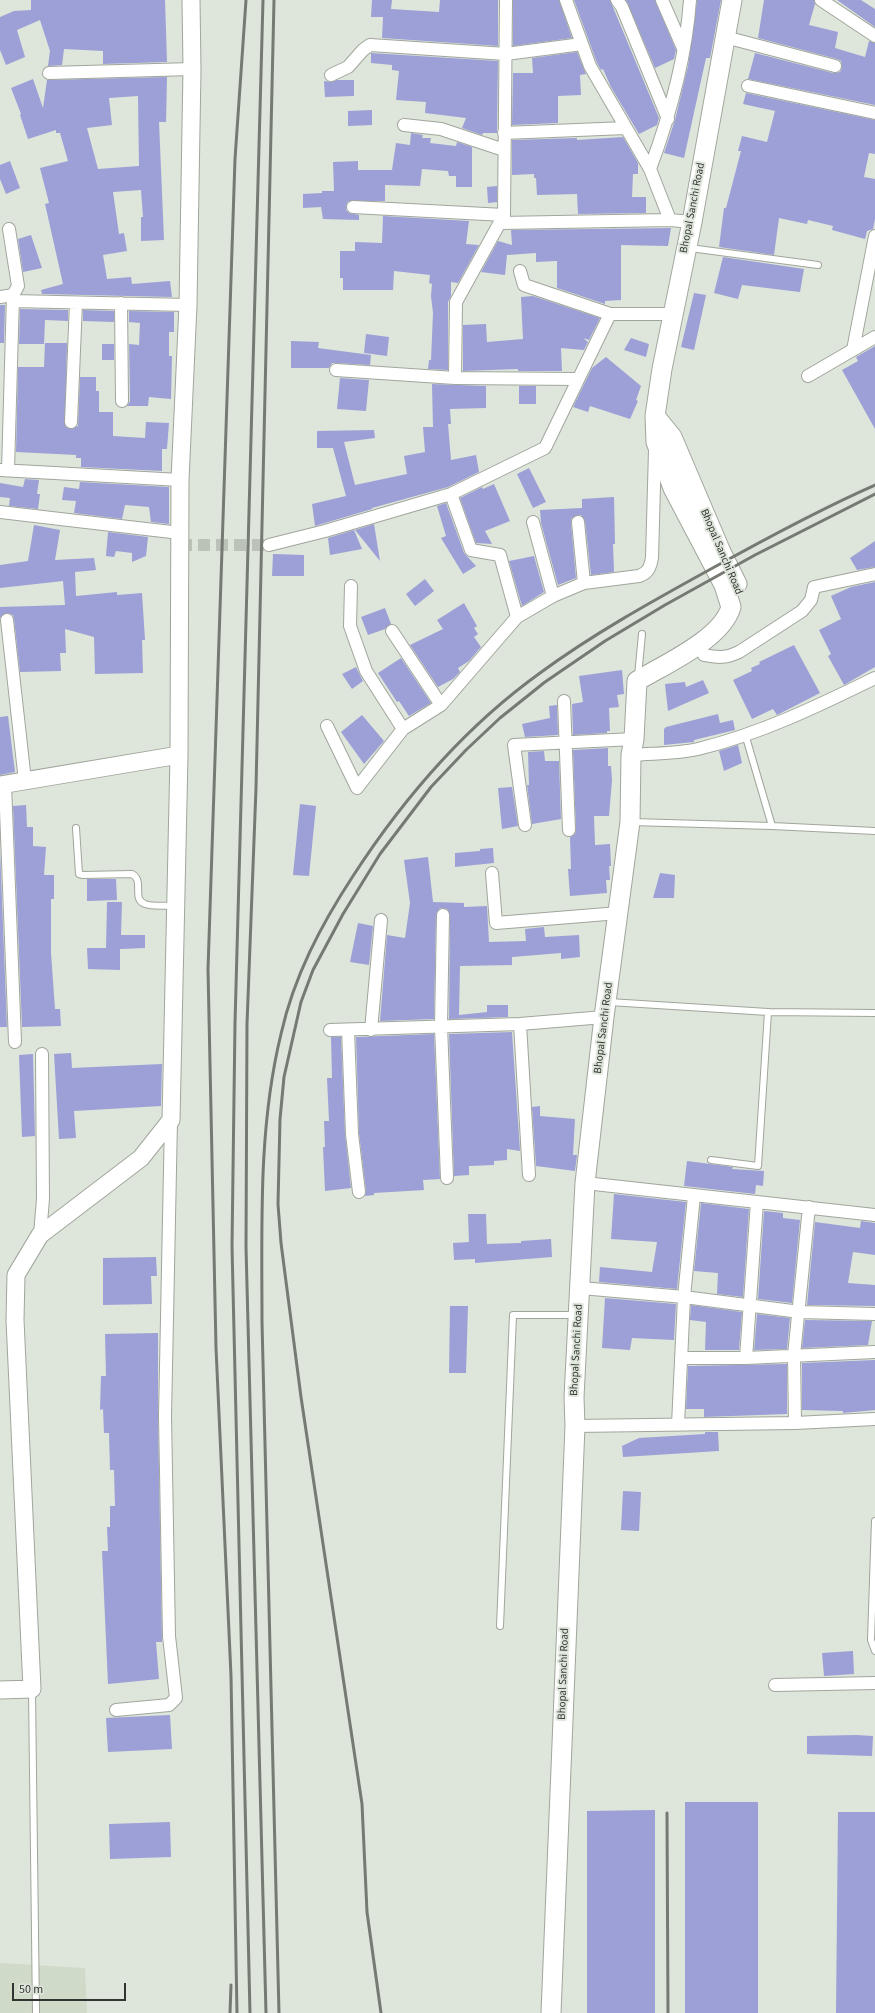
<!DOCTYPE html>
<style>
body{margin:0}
#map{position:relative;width:875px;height:2013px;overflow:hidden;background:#dee5da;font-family:"Source Sans 3",sans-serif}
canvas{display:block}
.scale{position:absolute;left:12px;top:1983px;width:114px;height:18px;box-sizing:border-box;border:2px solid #313430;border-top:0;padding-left:5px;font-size:12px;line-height:14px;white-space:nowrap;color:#313430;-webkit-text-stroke:3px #dee5da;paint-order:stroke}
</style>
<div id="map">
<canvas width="875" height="2013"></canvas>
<div class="scale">50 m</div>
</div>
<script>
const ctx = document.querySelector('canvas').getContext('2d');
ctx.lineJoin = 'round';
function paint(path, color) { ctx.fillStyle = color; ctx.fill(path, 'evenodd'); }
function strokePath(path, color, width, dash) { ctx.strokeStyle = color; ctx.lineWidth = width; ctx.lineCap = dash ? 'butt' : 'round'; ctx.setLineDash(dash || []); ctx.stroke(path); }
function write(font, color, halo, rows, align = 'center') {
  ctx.font = font + ' "Source Sans 3",sans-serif'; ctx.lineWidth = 4; ctx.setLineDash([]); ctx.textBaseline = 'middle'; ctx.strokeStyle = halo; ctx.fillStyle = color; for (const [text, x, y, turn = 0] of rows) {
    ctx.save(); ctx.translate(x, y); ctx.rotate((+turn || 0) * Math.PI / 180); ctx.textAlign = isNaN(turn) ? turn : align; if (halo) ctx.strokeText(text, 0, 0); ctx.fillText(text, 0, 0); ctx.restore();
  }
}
paint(new Path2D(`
 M0,1963L85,1968L87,2013H0Z`), '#d0dac9');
paint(new Path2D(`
 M31,0H165L167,62L103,64V51L64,49L62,65L48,66L50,51L40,20L17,30L25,57L6,65L0,50V17L14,11L31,10Z
 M372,0H392L391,9L439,12L440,0H498V46L382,38L383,17H371Z
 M513,0H559L572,38L513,46Z
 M574,0H610L659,118L657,125L639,134L611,87L603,69L601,70L597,63Z
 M626,0H655L676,50L674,59L655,68Z
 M697,0H721L710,58H706L684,158L664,153L675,120L688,66Z
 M764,0H814L815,4L809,25L838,32L835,48L865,57L869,41L875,43V105L748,79L755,53L833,73L840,72L842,68L841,61L837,59L758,38Z
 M837,0H861L875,9V27Z
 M577,52L586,74L580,75L581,95L558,96V123L512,125L513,73H533L532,58Z
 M371,53L498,61L497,133H483L482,135L462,128L466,118L425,113L426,102L396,100L399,71L392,70V65L371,63Z
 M167,77L166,122H159L164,240L141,241V217H143L141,190L113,192L119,234L124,233L127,251L103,255L107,279L131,277L132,284L170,281L172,297L42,294L41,290L63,284L45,204L49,203L40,168L68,161L60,133H56V130L28,139L20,115L21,114L11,88L33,79L43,108L47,80ZM138,96L139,166L98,169L87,128L112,125L109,98Z
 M337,80H354V96L325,97L324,81L331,82Z
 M746,93L875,120V154L869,153L864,177L875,179V219L873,229L867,231L865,239L832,230L833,226L808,220L807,224L779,218L774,255L719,247L724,208H726L741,151H738L742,136L767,142L775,111L743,104Z
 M372,110V125L348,126V111Z
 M411,133L423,135L422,138H431L430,143L456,146L457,142L472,147V187H456V176H449L448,171L422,169L420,186L385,185V201H349L347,203L346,210L349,213L359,215V220L323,219L321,207L303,208V194L322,193V191H334L333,162L358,161V170H392L396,143L410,145Z
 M623,137L638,163V174H633L632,197H646V213L578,214L577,194L537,195L536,178H534V174L512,175V140L577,138V140Z
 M10,161L20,188L6,194L0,179V165Z
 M497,186V202L488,203L487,187Z
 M383,216L469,221L466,244L479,245L458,283L451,282V296L448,302V370L428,369L429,360H431L433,313L431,296L432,284L429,283L430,275L394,271L393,290H343V278H340V251H355V242L382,243Z
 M671,228L668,246L621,245V300L605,301V304L557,288V261L536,262V253L507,255L505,275L481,272L498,241L512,245L511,230Z
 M31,235L42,268L23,272L18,239Z
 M723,257L804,269L800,292L742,285L738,299L714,293Z
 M694,293L706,295L694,350L681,347Z
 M533,296L600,318L589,340L583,338L588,342L584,350L561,348L562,371H518V369L463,371V325L486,324L487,342L523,339L521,297Z
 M0,305H5L4,343H0Z
 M20,309L68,310V321L45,320L44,344H19Z
 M83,310L114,311V322L83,321Z
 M129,311L174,312V332H169V356H172L171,399L149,397L148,406H127L130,401L129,344L139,345L140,323L129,322Z
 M366,334L389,337L387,356L364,353Z
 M631,338L649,344L646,357L624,350Z
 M291,341L319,342L318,348L371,355L370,365L336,363H332L329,368H291Z
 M45,343H67L65,426L71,429L78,426L80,377H96V391H99V412H113V436L145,438L146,422L169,423L167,449H162V471L81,467V458H76V455L16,452L18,367H44Z
 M102,344H114V360H102Z
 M875,346V429L842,370L858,361L856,357Z
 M606,357L641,386L636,400L638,401L630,419L590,406L588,412L573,407L592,368Z
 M340,378L369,380L366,411L337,409Z
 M432,384L486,386V408L450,409L451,424H448L451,460L476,455L479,472L448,487L372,508V509L315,526L312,504L346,496L333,448H317V431L374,430L375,438L344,442L355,485L407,474L404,456L425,452L423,427H433Z
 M519,386H536V404H519Z
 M529,468L546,502L533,508L517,474Z
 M25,479L39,480L37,494H40L38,509L9,506L10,498L0,497V483L23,487Z
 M80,482L169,487V524L151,522L149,507L125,505L122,519L74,513L76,501L62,500L64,487L79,489Z
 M494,484L510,521L485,531L492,544L476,543L460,498L482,487L483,489Z
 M614,497L615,544H613L614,572L591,575L585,521L581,515H577L571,519V523L576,578L558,585L541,523L540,510L582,508V499Z
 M446,503L464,553L476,566L463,574L441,538L446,536L437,506Z
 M374,524L380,561L355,530Z
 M34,525L60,530L55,560L94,558L96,570L75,572L76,596L117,592V595L142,593L145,640H142L143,673L95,674L94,637L65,629L66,653H60L61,671L20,672L14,619L13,615L7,613L0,618V607L65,605L63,581L0,588V565L28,561Z
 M354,530L362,549L330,555L328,538Z
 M108,532L148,537L146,556L132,562V553L116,551L114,557L106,556Z
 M875,541V567L857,570L850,558Z
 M273,554L304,555V576H272Z
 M534,556L544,592L522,606L509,561Z
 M425,579L434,591L415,606L406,594Z
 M875,582V667L844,685L828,656L831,654L819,630L841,619L831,596L851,587Z
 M464,603L477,626L474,628L478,634L474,637L481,647L469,661L458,668L460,672L453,679L438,687L410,645L443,629L437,620Z
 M385,608L391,624L385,629L368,635L361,617Z
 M794,645L820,693L777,715L773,709L752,719L733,680L752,671L751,668L760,664L759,662Z
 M401,658L431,703L409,716L399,701L397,702L378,673Z
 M356,667L363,681L352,689L342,674Z
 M622,670L624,694L617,695L619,707L609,708L610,731H607V733L573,735L572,704L583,702L579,676Z
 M703,680L709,693L668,711L665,684L685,682L686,687Z
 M557,705L558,735L525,737L522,724L550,718L549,706Z
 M718,714L720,723L733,720L735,730L694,740V742L664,745V729L666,727Z
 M362,715L384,741L364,764L341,732Z
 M8,716L15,772L0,775V717Z
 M738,745L742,763L724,771L719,751Z
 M608,748V766H611L612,780L609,816H594L595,845L610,844L611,866H609L610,880H606L607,893L570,896L568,869H571L570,837L575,834L576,830L573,750Z
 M544,751L545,761H559L561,819L532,824L527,785H529L528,752Z
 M512,787L518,826L502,829L498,788Z
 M300,804L316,806L309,876L293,875Z
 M26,805L27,827H33V846L46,847L44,875H54V899H51V953L55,1009H60L61,1026L22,1027L13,806Z
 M493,848L494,863L455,867V853L480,851V849Z
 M0,849L7,1027H0Z
 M428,857L433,902L464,903V907L487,906L489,942L526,941L525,929L544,927L545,937L579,935L580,957L561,959V953L512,957V965L460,966L459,1015L487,1012V1005H508V1017L449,1019L450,915L447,909L440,908L436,915L434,1019L380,1021L387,935L405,938L410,903L404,860Z
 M660,873L675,875L674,898H653Z
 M87,879H116L117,900L87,901Z
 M107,902H122L121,935H145V948L120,949V970L88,969L87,948H106Z
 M358,923L373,926L369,965L350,962Z
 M512,1032L520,1151L507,1149V1160L494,1161V1165L469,1166V1175L454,1176L449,1034Z
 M434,1034L440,1179L423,1180L424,1190L374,1193V1195L365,1196L366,1191L359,1133L356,1037Z
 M331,1037H341L345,1134L351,1188L325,1191L323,1147H325L324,1121H329L327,1078H332Z
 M71,1053L72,1068L162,1064L161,1106L74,1111L76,1138L59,1139L54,1054Z
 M33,1054L35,1136L22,1137L19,1055Z
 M540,1106V1116L575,1119L573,1155H577L575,1171L536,1166L532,1107Z
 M687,1161L733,1167L732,1169L764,1171L763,1186L756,1185L755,1194L684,1186Z
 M614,1194L686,1202L677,1289L599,1282L600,1267L652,1272L657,1242L611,1239Z
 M701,1203L749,1209L743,1297L717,1294L718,1273L694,1271Z
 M764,1211L783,1213V1218L800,1220L792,1303L758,1299Z
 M468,1214H486L487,1244L521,1243V1241L551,1239L552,1257L475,1263V1259L454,1260L453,1243L469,1242Z
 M861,1221L875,1223V1255L853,1252L848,1283L875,1285V1306L807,1305L815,1222L860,1228Z
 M156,1257L157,1276H151L152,1304L103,1305V1258Z
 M605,1298L676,1304L674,1340L632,1338L630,1350L602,1348Z
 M691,1305L742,1312L739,1350H705L706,1322L690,1320Z
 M450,1306H468L466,1373H449Z
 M757,1314L790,1318L787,1349L754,1350Z
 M805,1320L872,1321L868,1345L802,1348Z
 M158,1333V1416L162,1642H156L159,1679L108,1684L102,1551H108L107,1527H110V1506H115L114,1470H110L109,1433H104L103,1409L100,1410L101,1376H106L105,1334Z
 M875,1360V1410L843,1413V1411L802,1410V1363Z
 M787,1364V1414L704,1417V1409H686L688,1366Z
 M705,1432H718L719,1451L623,1457L622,1446L639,1438L705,1434Z
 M623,1491L641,1492L639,1531L621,1530Z
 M853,1651L854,1674L824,1676L822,1653Z
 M170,1715L172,1749L108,1752L106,1718Z
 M857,1735L873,1736L872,1756L807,1754V1736Z
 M685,1802H758V2013H685Z
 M655,1810V2013H587V1811Z
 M838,1812H875V2013H836Z
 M170,1822L171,1857L110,1859L109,1824Z`), '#9ca0d7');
strokePath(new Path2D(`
 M180,545H269`), '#bbc2b8', 12, [12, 6]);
const lane = new Path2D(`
 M690,248L818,265
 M638,676L642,634
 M745,734L772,826
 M632,822L772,826L875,831
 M76,828L79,874L83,875L132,874C145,881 131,899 145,904C153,907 165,905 174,906
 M609,1002L768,1012L875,1013
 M711,1160L758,1166L768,1012
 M875,1521L871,1640L875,1651
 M500,1626L513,1315H575
 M32,1691L36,2013`);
const street = new Path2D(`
 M566,0L590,66L650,169L670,220
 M617,0L622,7L668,119
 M662,0L683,48
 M821,0L875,36
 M725,37L835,66
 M49,73L192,69
 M331,75L348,67L363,50L370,45L506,54L582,44
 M748,86L875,113
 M404,125L441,129L504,150
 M504,133L626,128
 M650,169C670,115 686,58 690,0
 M353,207L504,215
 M500,223L670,220L692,222
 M520,271L524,285L610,314H672
 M0,297L13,295
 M13,301L188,305
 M121,303L122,401
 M853,350L875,236
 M336,370L455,378L577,379
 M808,376L875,337
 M455,378L456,302L504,215L506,0
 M71,422L76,303
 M0,470L180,480
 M8,470L13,295L18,286L9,229
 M451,494L471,550L500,555L517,617
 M0,512L180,533
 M533,522L553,596
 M578,522L584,583
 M269,545L325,531L451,494L545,448L610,314
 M351,586L350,626L366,671L403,729
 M7,620L25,781
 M392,631L441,705
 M704,655C718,658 727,658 739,652L802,611L811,600L814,587L875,574
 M564,701L569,830
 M327,726L357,788L403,729L441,705L517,617L553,596L584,583L639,576C648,573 650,568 652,558L655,450
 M631,755C652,753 677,754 698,749C760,734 818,706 875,678
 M5,784L15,1042
 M525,825L514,745L634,739
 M492,873L496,923L619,913
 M443,915L441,1026L447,1178
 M520,1024L529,1175
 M330,1030L520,1024L604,1017
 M348,1030L352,1134L359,1192
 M371,1030L381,920
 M585,1183L875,1215
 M40,1235L43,1199L42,1054
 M581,1288L684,1297L800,1312L875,1314
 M681,1358H746L875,1352
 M746,1358L757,1202
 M795,1423L794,1355L809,1207
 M678,1425L684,1297L694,1196
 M575,1426L795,1423L875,1419
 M775,1685L875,1683
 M116,1710L169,1705L176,1698L169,1636L165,1416L171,1120`);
const secondary = new Path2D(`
 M0,785L179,755
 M0,1690L32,1689L15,1320L16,1275L40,1235L141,1158L171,1120L179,755L180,480L188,305L192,69L191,0`);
const primary = new Path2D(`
 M655,416L672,437L721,552L737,584
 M551,2013L575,1426L574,1397L585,1183L604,1017L630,822L631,755L634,739L637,681C665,664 722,639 731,607L724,585L673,488L656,442L655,416L662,369L692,222L732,0`);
strokePath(lane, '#a0a69c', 8);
strokePath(street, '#a0a69c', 14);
strokePath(secondary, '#a0a69c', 19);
strokePath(primary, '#a0a69c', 21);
strokePath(lane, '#fff', 6);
strokePath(street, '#fff', 12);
strokePath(secondary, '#fff', 17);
strokePath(primary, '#fff', 19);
strokePath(new Path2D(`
 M667,1813L668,2013
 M230,2013L231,1985
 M237,2013L231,1676L216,1348L208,969L235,159L246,0
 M250,2013L232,1246L235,1023L263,0
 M266,2013L246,1247L247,1024L256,788L274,0
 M279,2013L262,1322C262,1226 258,1128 281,1034C294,976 321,925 353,876C403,799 465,727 540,673C593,634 651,602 709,570C763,540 818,510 875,485
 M381,2013L367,1912L362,1804L301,1397L281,1243L278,1204L280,1119L284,1077L301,1002L313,970L343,914L380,854L431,787L466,750L500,718L545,682L605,641L665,605L755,555L875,494`), '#757a73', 3);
write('11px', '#313430', '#dee5da', [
 ["Bhopal Sanchi Road",693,208,-79],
 ["Bhopal Sanchi Road",721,552,67],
 ["Bhopal Sanchi Road",604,1028,-83],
 ["Bhopal Sanchi Road",577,1350,-87],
 ["Bhopal Sanchi Road",564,1674,-88]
]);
</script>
